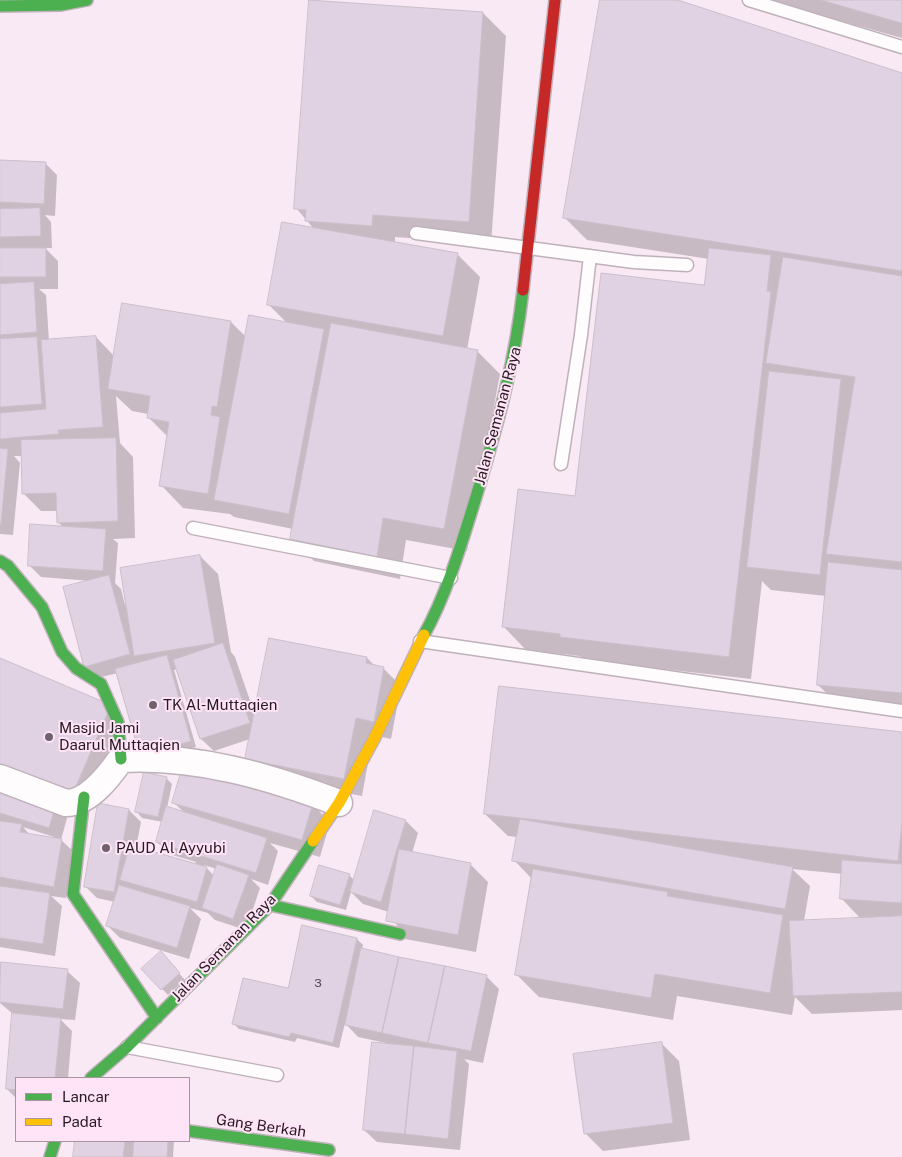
<!DOCTYPE html>
<style>
body{margin:0}
#map{position:relative;width:902px;height:1157px;overflow:hidden;background:#f9e9f4;font-family:"Public Sans",sans-serif}
canvas{display:block}
.legend{position:absolute;left:15px;top:1077px;width:175px;height:65px;box-sizing:border-box;background:#ffe3f6;border:1px solid #a893a1;margin:0;padding:6px 9px;list-style:none;font-size:15px;color:#261a22}
.legend li{display:flex;align-items:center;gap:10px;height:25px}
.legend b{width:25px;border:1px solid #a893a1}
</style>
<div id="map">
<canvas width="902" height="1157"></canvas>
<ul class="legend">
<li><b style="height:6px;background:#4caf50"></b>Lancar</li>
<li><b style="height:6px;background:#ffc107"></b>Padat</li>
</ul>
</div>
<script>
const ctx = document.querySelector('canvas').getContext('2d');
ctx.lineJoin = 'round';
function paint(path, color) { ctx.fillStyle = color; ctx.fill(path, 'evenodd'); }
function strokePath(path, color, width, dash) { ctx.strokeStyle = color; ctx.lineWidth = width; ctx.lineCap = dash ? 'butt' : 'round'; ctx.setLineDash(dash || []); ctx.stroke(path); }
function write(font, color, halo, rows, align = 'center') {
  ctx.font = font + ' "Public Sans",sans-serif'; ctx.lineWidth = 4; ctx.setLineDash([]); ctx.textBaseline = 'middle'; ctx.strokeStyle = halo; ctx.fillStyle = color; for (const [text, x, y, turn = 0] of rows) {
    ctx.save(); ctx.translate(x, y); ctx.rotate((+turn || 0) * Math.PI / 180); ctx.textAlign = isNaN(turn) ? turn : align; if (halo) ctx.strokeText(text, 0, 0); ctx.fillText(text, 0, 0); ctx.restore();
  }
}
paint(new Path2D(`
 M602,0H674L902,75V713L841,707L818,685L826,596L771,590L762,581L751,679L584,660L580,656L526,650L504,627L576,497L705,287L709,259L587,240L564,217Z
 M766,0H902V38Z
 M483,13L506,36L491,244L395,237V243L457,254L480,277L467,350L477,351L500,374L467,551L406,540L400,579L314,561L291,538L293,529L234,517L230,514L183,508L161,485L168,437L148,417V414L132,411L116,396L120,443L133,457L135,538L113,539L118,543L115,583L121,589L125,605L200,556L218,574L231,652L235,657L255,715L367,658L375,666L383,668L401,686L391,739L373,735L362,796L264,777L246,759L250,739L214,751L201,739L178,669L174,670L196,747L147,761L118,673L97,678L85,666L91,581L41,577L29,565L64,528L58,522V511H41L23,493L22,456H14L20,463L13,535L0,534V161L45,163L57,175L55,216L45,215L51,222L52,248H45L58,261V289H39L46,295L49,341L96,337L114,356L231,322L246,337L288,324L269,305L314,229L296,208Z
 M0,660L122,719L83,810Z
 M902,733V1010L812,1014L795,997L792,1015L677,996L673,1020L539,997L516,974L531,878L514,860L518,837L508,836L485,814ZM792,869L843,874L842,899L861,919L804,921L810,886Z
 M166,778L172,784L167,808L185,813L174,803L312,804L330,822L320,857L270,843L278,851L268,885L251,879L260,888L246,930L215,920L208,913L190,908L201,919L189,959L120,938L108,926L115,902L97,898L85,886L129,810L141,822L136,848L195,865L196,862L169,854L157,842L163,822L142,818L137,812ZM204,865L217,869L214,876Z
 M0,789L55,806L67,818L61,840L74,852L66,898L51,896L62,906L55,956L0,947ZM23,827L54,837V839L30,835Z
 M406,821L418,833L412,853L470,864L488,882L476,952L405,939L389,912L363,904L351,892L346,910L317,902L311,896L349,875L354,880Z
 M303,927L357,939L363,945L362,950L486,976L499,989L483,1063L464,1059L469,1064L460,1150L377,1142L364,1130L386,1043L358,1037L345,1023L339,1048L297,1038L295,1042L239,1029L233,1023L289,989Z
 M166,959L185,980L168,995L143,969Z
 M2,963L67,971L80,983L75,1020L60,1019L72,1031L68,1078H16V1098L7,1089L13,1014L0,1003Z
 M661,1043L679,1061L690,1140L603,1151L585,1133Z
 M76,1141H174L173,1157H74Z`), '#0003');
const building = new Path2D(`
 M309,0L483,12L469,222L373,215L372,226L305,221L306,210L294,209Z
 M600,0H678L902,73V271L563,218Z
 M821,0H902V23Z
 M0,160L46,162L44,204L0,202Z
 M40,208L41,236L0,237V209Z
 M282,222L458,253L443,336L267,305Z
 M0,248H46V277H0Z
 M709,248L771,255L767,291L771,292L729,657L560,637V634L502,627L518,489L575,496L601,273L704,285Z
 M783,257L902,276V562L826,554L855,377L766,363Z
 M34,282L37,332L0,335V284Z
 M122,303L231,321L217,407L212,406L211,415L220,417L208,494L159,486L169,422L147,418L150,396L108,389Z
 M249,315L324,329L289,514L214,500Z
 M331,323L478,350L444,529L383,518L377,557L290,539Z
 M96,336L103,427L58,430L59,434L0,439V413L46,409L41,340Z
 M37,337L42,404L0,407V339Z
 M769,371L841,379L820,575L747,567Z
 M116,438L118,521L57,523L56,493L22,494L21,440Z
 M0,448L8,449L1,524H0Z
 M30,524L106,529L103,571L28,566Z
 M200,555L215,643L134,656L120,568Z
 M828,562L902,570V693L817,685Z
 M109,575L130,654L84,667L63,587Z
 M269,638L367,657L366,663L384,667L374,722L356,718L344,779L245,759Z
 M223,643L250,723L200,739L173,660Z
 M167,655L191,741L140,756L115,669Z
 M0,658L111,705L71,798L0,768Z
 M499,686L902,732V823L898,861L484,814Z
 M183,766L313,803L302,840L172,803Z
 M144,772L167,777L158,817L135,812Z
 M0,787L56,805L49,828L0,813Z
 M98,803L129,809L114,892L84,887Z
 M166,806L267,838L256,873L156,842Z
 M374,810L406,820L381,902L350,892Z
 M520,819L793,867L785,909L512,861Z
 M0,821L22,824L20,832L62,839L54,887L0,877Z
 M130,845L207,867L197,902L120,880Z
 M399,849L471,863L458,935L386,921Z
 M842,860L902,864V903L840,899Z
 M217,864L249,875L233,919L202,908Z
 M319,865L350,874L340,905L310,896Z
 M533,869L668,892L667,896L783,915L770,993L655,974L651,998L515,975Z
 M119,885L190,906L177,948L106,926Z
 M0,886L50,893L43,944L0,938Z
 M902,916V992L793,996L789,921Z
 M302,925L357,938L333,1043L291,1033L289,1037L232,1024L243,978L288,988Z
 M361,948L399,957L382,1033L345,1025Z
 M161,951L180,973L161,990L141,969Z
 M399,957L445,966L428,1043L382,1033Z
 M1,962L68,969L63,1009L0,1002Z
 M445,966L487,975L471,1051L428,1043Z
 M12,1013L61,1018L55,1078H16V1090L6,1089Z
 M372,1042L414,1046L405,1134L363,1130Z
 M662,1042L673,1123L584,1134L573,1054Z
 M414,1046L457,1051L448,1139L405,1134Z
 M75,1141H125L123,1157H73Z
 M134,1141H168L167,1157H133Z`);
paint(building, '#e0d2e2');
strokePath(building, '#cabfca', 1);
const lane = new Path2D(`
 M749,0L902,47
 M416,233L634,262L687,265
 M561,464L581,335L590,256
 M193,528L451,578
 M420,641L902,711
 M127,1047L277,1075`);
const street = new Path2D(`
 M0,778L66,803C89,803 109,776 121,759C196,755 269,776 339,803`);
const fast = new Path2D(`
 M0,6L61,5L87,0
 M0,561L8,566L42,607L62,652L76,668L101,684L118,722L121,759
 M424,635C448,591 461,545 476,497C497,427 515,363 523,290
 M84,797L73,894L157,1018
 M270,905L400,934
 M91,1078L127,1047L270,905L313,841
 M189,1131L329,1150
 M50,1157L55,1141`);
const slow = new Path2D(`
 M313,841L339,803L374,739L424,635`);
const jam = new Path2D(`
 M523,290L555,0`);
strokePath(lane, '#bfb1ba', 15);
strokePath(street, '#bfb1ba', 29);
strokePath(fast, '#bfb1ba', 14);
strokePath(slow, '#bfb1ba', 14);
strokePath(jam, '#bfb1ba', 14);
strokePath(lane, '#fefcfd', 12);
strokePath(street, '#fefcfd', 26);
strokePath(fast, '#4caf50', 11);
strokePath(slow, '#ffc107', 11);
strokePath(jam, '#c62828', 11);
for (const [x, y, r, color] of [
 [153,705,5,"#70626c"],
 [49,737,5,"#70626c"],
 [106,848,5,"#70626c"]
]) { const dot = new Path2D(); dot.arc(x, y, r, 0, 2 * Math.PI); ctx.fillStyle = color; ctx.fill(dot); strokePath(dot, '#ffe3f6', 2); }
write('12px', '#584b55', null, [
 ["3",318,983]
]);
write('15px', '#261a22', '#ffe3f6', [
 ["Jalan Semanan Raya",498,416,-75],
 ["Jalan Semanan Raya",224,948,-46],
 ["Gang Berkah",261,1126,8]
]);
write('15px', '#261a22', '#ffe3f6', [
 ["TK Al-Muttaqien",163,705],
 ["Masjid Jami",59,728],
 ["Daarul Muttaqien",59,745],
 ["PAUD Al Ayyubi",116,848]
], 'left');
</script>
